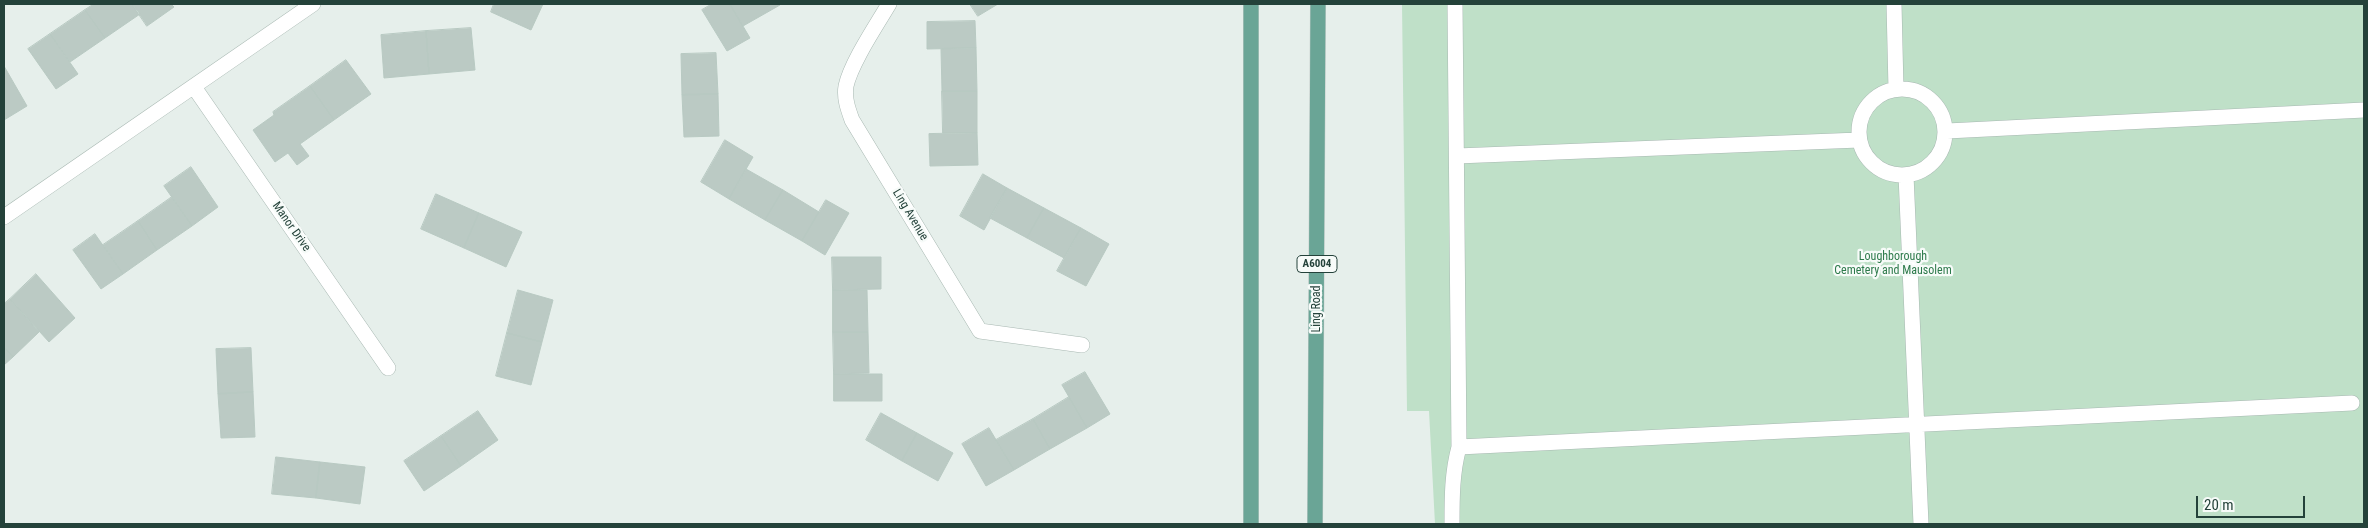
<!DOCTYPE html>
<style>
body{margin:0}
#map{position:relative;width:2368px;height:528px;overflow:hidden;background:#e6efeb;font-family:"Roboto Condensed",sans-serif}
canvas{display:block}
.frame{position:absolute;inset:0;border:5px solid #24423a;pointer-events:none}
.scale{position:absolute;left:2196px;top:496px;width:109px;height:22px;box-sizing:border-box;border:2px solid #24423a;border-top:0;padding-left:6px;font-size:15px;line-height:18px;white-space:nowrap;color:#24423a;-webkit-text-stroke:4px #f7fbf9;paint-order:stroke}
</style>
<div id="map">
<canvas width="2368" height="528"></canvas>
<div class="frame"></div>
<div class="scale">20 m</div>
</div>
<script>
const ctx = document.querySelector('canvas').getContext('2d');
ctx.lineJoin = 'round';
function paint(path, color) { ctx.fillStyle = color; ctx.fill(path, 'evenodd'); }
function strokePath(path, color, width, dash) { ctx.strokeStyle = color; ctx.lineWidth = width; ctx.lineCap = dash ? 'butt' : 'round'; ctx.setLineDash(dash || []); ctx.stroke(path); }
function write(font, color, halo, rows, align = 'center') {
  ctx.font = font + ' "Roboto Condensed",sans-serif'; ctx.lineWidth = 4.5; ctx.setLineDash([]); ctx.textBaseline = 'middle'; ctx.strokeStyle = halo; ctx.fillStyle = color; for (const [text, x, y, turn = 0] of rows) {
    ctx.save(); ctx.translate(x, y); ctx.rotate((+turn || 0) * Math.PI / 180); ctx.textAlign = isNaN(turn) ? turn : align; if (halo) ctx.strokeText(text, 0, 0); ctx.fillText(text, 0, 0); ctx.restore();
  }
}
paint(new Path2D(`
 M1402,4H2364V524H1435L1429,411H1407Z`), '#bfe0c8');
const building = new Path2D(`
 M94,4H132L140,14L105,38L85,10Z
 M132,4H171L174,7L147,26Z
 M494,4H543L531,30L491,12Z
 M712,4H730L750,38L727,51L702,10Z
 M730,4H779L780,5L743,26Z
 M970,4H998L978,16Z
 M85,10L105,38L70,62L50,34Z
 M975,21L976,48L927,49V22Z
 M471,28L475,70L429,74L426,31Z
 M426,31L429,74L384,78L381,35Z
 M50,34L78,74L56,89L28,49Z
 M976,48L977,91H942L941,49Z
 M716,53L718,94L682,95L681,54Z
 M346,60L371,94L334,120L310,86Z
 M4,66L27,106L4,120Z
 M310,86L334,120L300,144L309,156L297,165L288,153L275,162L253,130L274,115L273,112Z
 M942,91H977V133H943Z
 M718,94L719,136L684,137L682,95Z
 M977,133L978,165L930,166L929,134Z
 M725,140L753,157L729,199L701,182Z
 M191,167L218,207L192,226L164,186Z
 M746,169L783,190L765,220L729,199Z
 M983,174L1007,188L984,230L960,216Z
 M1007,188L1044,208L1027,238L990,218Z
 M783,190L819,212L802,241L765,220Z
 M436,194L479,213L464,248L421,229Z
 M172,197L192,226L157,250L138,221Z
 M826,200L849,213L825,255L802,241Z
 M1044,208L1081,228L1064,258L1027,238Z
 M479,213L522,232L506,267L464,248Z
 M138,221L157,250L123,274L103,245Z
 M1081,228L1109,244L1086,286L1057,271Z
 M95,234L123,274L101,289L73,250Z
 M832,257H881V289L833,290Z
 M36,274L75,318L49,342L10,299Z
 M518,290L553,300L542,342L507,333Z
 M833,290H867L868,332H833Z
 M10,299L39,332L13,357L4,347V304Z
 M833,332H868L869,373L834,374Z
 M507,333L542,342L531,385L496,376Z
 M4,347L13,357L4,365Z
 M251,348L253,392L218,394L216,349Z
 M1085,372L1110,414L1087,428L1062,385Z
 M834,374H882V401H834Z
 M253,392L255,437L221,438L218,394Z
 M1069,397L1087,428L1050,449L1033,419Z
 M478,411L498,440L461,466L441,436Z
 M881,413L917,433L902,461L866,440Z
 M1033,419L1050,449L1014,470L996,440Z
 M989,428L1014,470L986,486L962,444Z
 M917,433L953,453L938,481L902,461Z
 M441,436L461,466L424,491L404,461Z
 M276,457L320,462L316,498L272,494Z
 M320,462L365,467L360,504L316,498Z`);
paint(building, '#bbcac4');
strokePath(building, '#b8c9c2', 1);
const lane = new Path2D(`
 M1894,4L1896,89
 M1859 132a43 43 0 1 1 86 0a43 43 0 1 1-86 0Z
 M1947,131L2364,110
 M1457,156L1859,140
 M1906,175L1921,524
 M1459,447L2352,403
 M1452,524C1452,497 1452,473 1459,447L1455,4`);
const street = new Path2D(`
 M889,4C876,26 851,63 846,86C844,98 848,109 852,120L980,331L1082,345
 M194,87L388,368
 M4,217L313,4`);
const primary = new Path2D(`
 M1251,524V4
 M1315,524L1318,4`);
strokePath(lane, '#a8b8b2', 16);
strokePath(street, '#a8b8b2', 16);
strokePath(primary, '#c2cac8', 16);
strokePath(lane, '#fff', 15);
strokePath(street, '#fff', 15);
strokePath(primary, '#6aa596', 15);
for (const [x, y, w] of [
 [1317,264,40]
]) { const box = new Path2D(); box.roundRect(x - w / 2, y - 8.5, w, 17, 4); ctx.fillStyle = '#f7fbf9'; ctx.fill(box); strokePath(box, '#24423a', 1); }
write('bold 11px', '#24423a', null, [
 ["A6004",1317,264]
]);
write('12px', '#24423a', '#f7fbf9', [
 ["Ling Avenue",910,215,59],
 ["Manor Drive",291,227,55],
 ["Ling Road",1317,309,-90]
]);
write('12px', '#2d7a4b', '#f7fbf9', [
 ["Loughborough",1893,257],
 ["Cemetery and Mausolem",1893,271]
]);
</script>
